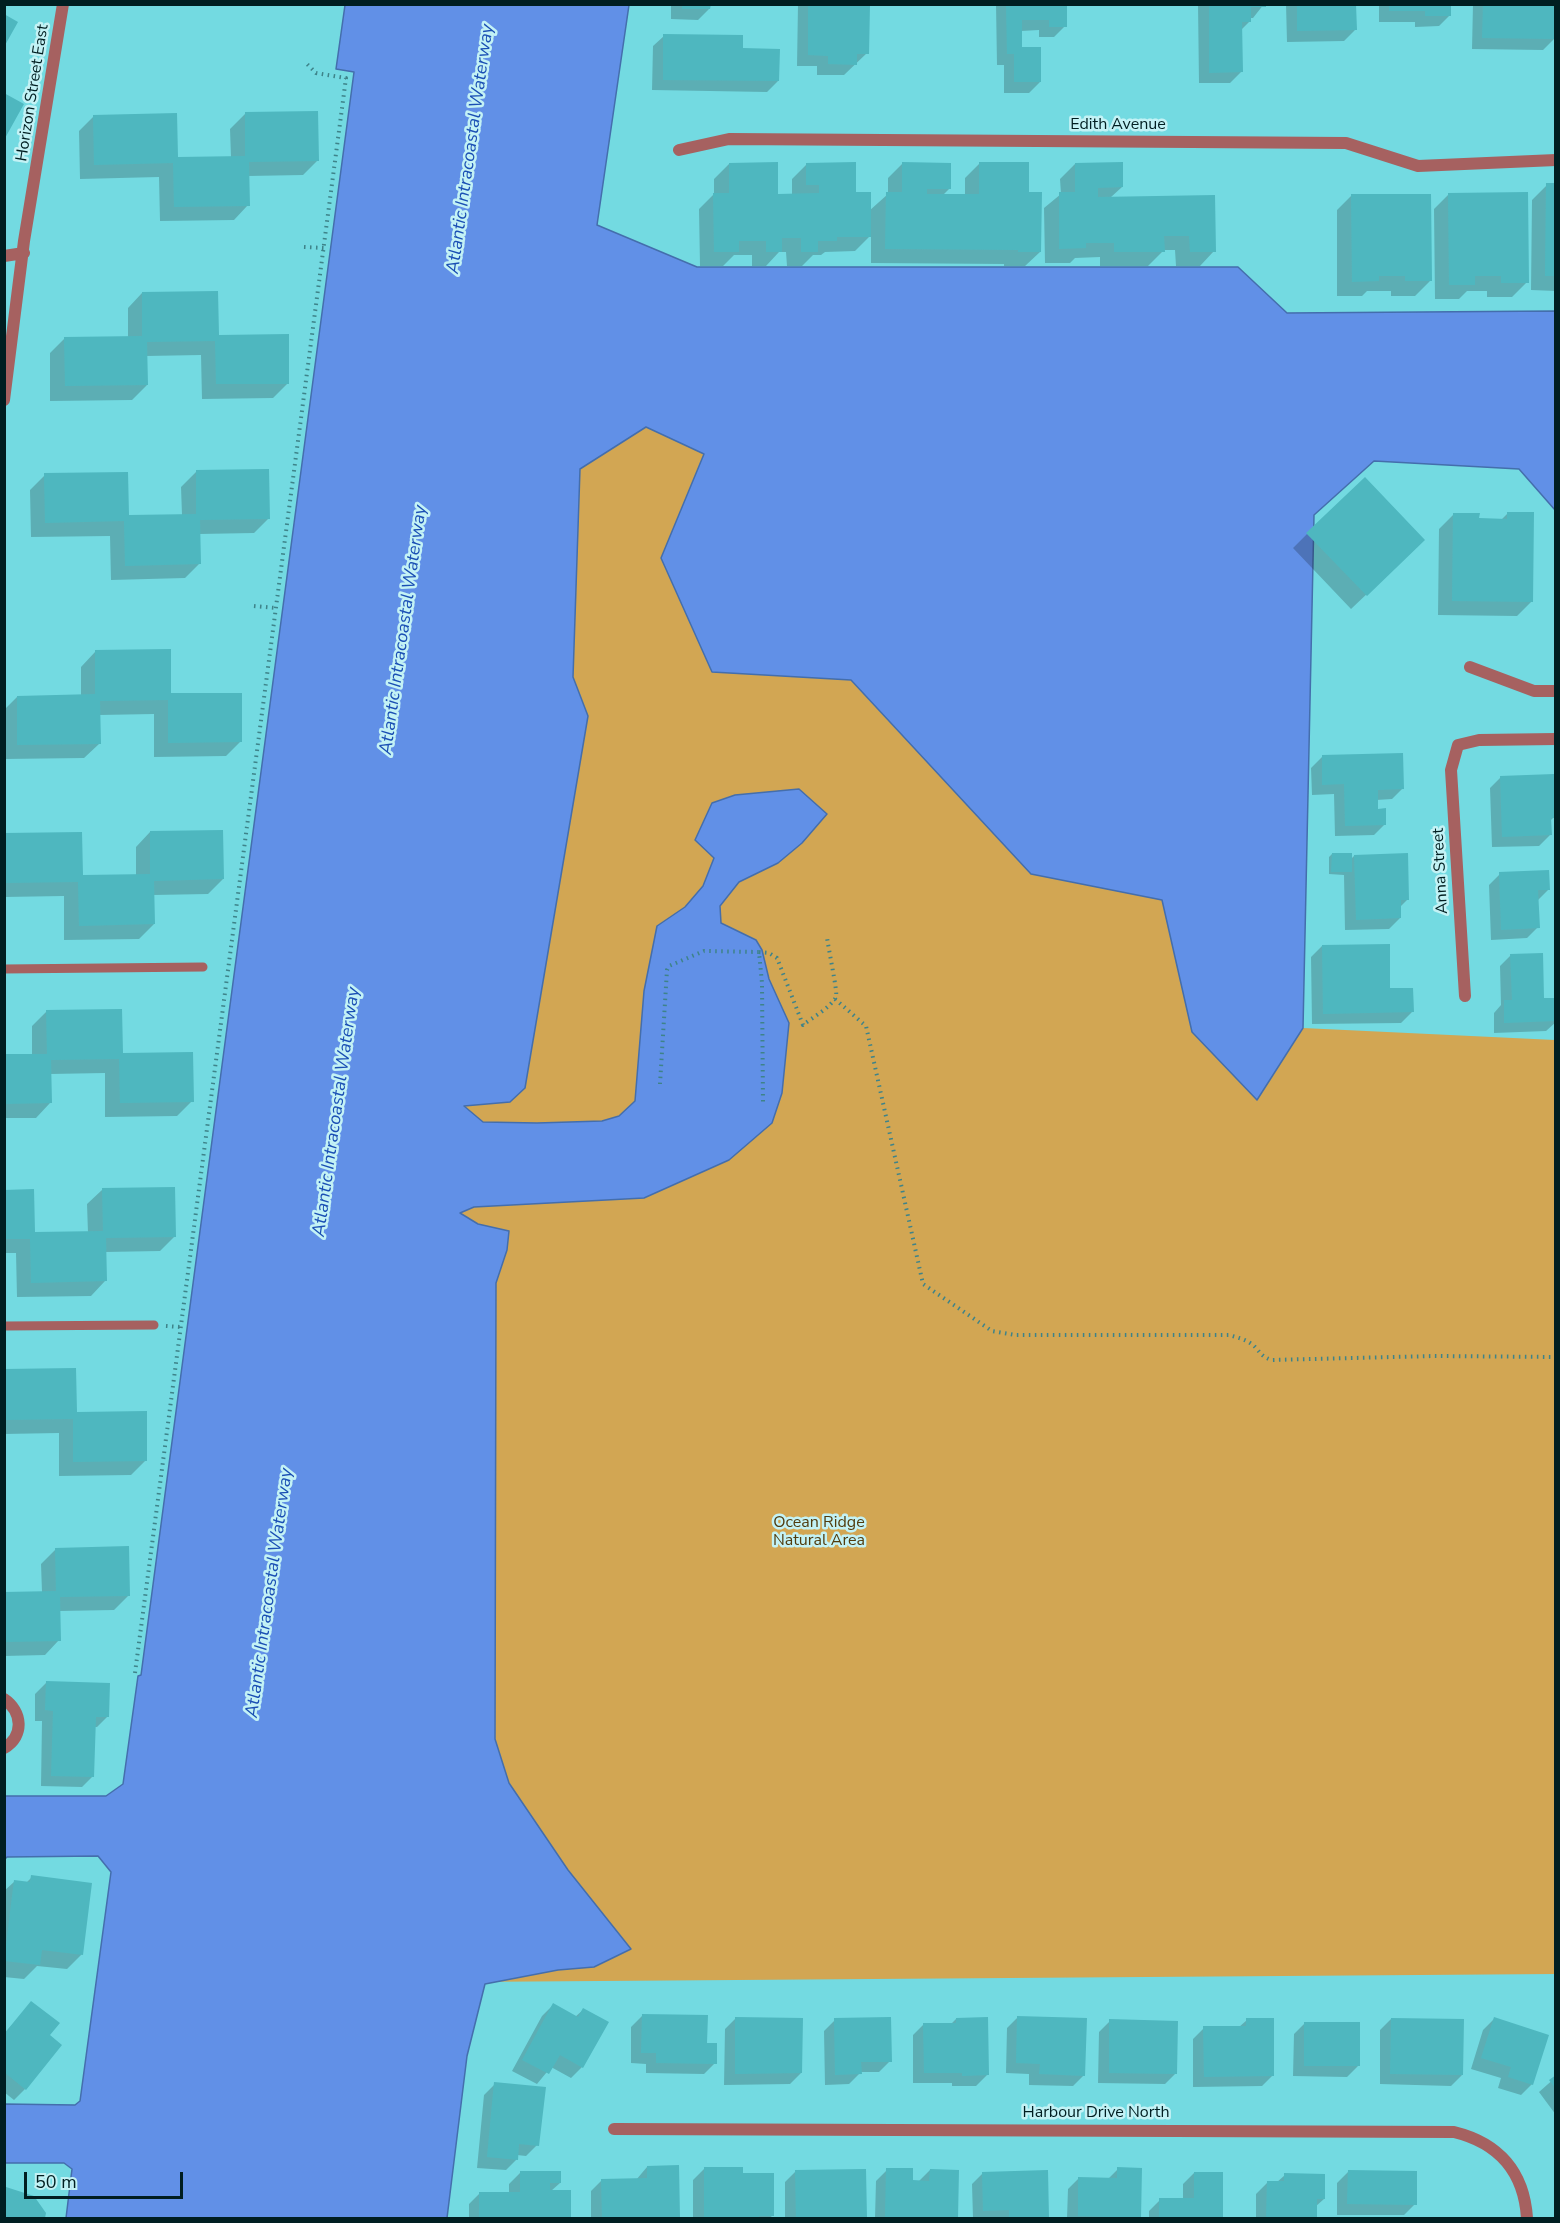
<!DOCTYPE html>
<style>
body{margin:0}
#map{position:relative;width:1560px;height:2223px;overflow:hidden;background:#73dae1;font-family:"Nunito Sans",sans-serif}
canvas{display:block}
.frame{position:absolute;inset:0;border:6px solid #001e21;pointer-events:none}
.scale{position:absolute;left:24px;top:2172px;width:159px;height:27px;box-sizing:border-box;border:3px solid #001e21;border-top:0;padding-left:8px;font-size:18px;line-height:21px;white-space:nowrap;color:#001e21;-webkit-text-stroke:4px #c3f2f5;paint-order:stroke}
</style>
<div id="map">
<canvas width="1560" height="2223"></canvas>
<div class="frame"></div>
<div class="scale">50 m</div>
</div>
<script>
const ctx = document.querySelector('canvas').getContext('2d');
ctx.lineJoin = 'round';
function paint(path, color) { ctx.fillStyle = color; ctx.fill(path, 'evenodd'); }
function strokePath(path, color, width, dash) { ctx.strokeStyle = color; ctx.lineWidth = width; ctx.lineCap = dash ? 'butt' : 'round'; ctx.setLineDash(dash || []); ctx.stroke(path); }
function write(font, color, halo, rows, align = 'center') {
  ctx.font = font + ' "Nunito Sans",sans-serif'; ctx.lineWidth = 5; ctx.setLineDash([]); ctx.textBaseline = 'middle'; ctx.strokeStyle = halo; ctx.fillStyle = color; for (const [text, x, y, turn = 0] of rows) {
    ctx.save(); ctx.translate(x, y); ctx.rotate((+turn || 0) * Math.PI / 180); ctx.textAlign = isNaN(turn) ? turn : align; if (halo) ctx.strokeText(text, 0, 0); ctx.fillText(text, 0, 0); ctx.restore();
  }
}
paint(new Path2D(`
 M646,427L704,454L662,558L712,672L851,680L903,736L1262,734L1264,1087L1303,1028L1555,1040V1974L326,1983L445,739L588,716L573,677L580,469Z`), '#d2a653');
const water = new Path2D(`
 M345,5H629L597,225L697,267H1238L1287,313L1555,311V510L1519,469L1374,461L1314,515L1303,1028L1257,1100L1192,1032L1162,900L1031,874L851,680L712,672L661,558L704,454L646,427L580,469L573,677L588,716L525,1088L510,1102L464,1106L483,1122L537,1123L602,1121L619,1116L635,1101L644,991L657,926L685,907L703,886L714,858L695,840L712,803L735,795L799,789L827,814L802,843L778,863L739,882L720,906L721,923L756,940L762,950L769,979L789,1023L782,1093L772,1123L729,1160L644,1198L474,1207L460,1213L478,1224L509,1231L507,1250L496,1283L495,1739L509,1783L568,1870L631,1949L594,1967L558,1970L485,1984L467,2056L447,2218H66L72,2169L64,2163H5V2104L75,2105L80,2101L111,1872L98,1856L7,1857L5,1859L4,1796H106L123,1784L138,1676L141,1675L354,72L336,69Z`);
paint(water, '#6190e7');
strokePath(water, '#446eac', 1.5);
paint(new Path2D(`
 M671,4H709V9L698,20L671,19Z
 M798,4H836L867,53L844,75H817V66H797Z
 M996,4H1065V26L1054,37H1039V30L1021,31V49L1040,82L1029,93H1004V65H997Z
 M1198,4H1264L1253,18H1250V21L1241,30V72L1230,83H1199Z
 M1286,4H1355V30L1344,41L1287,42Z
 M1379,4H1451L1450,15L1439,26L1415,27V22H1379Z
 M1473,4H1555L1554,39L1543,50L1472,49Z
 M664,36L741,50L778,81L767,92L652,90L653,46Z
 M245,114L318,160L303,175L248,176V205L234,220L160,221L159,177L80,179L79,131L94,116L176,158L231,157L230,129Z
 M903,163L950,188L943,195H965V178L980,163L1027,194L1040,252L1025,266H1004V264L871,263V235L855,251L825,252L821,255H813L802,266H787L786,252H779L766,266H752V255H734L723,266H700L699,209L714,194V179L729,164L776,195H792V179L807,164L854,194L869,211L888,194V178Z
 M1075,164L1122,187L1110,198L1214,197V251L1200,266H1176L1175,250H1164L1148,266H1100V257L1075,258L1070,263H1045L1044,208L1061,194L1060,179Z
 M1547,185H1556V291L1531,290L1532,200Z
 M1352,195L1430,281L1415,296H1391V291H1367L1362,296H1337V210Z
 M1448,195L1527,282L1512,297H1487V291H1467L1459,299H1435L1434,209Z
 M142,293L217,336L288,383L273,398L202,399L201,355L146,356L147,385L132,400L50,401V353L65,338H128V308Z
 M196,472L269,518L254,533L199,534V564L185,578L111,580L110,536L31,537L30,490L45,475L127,517L182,515L181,487Z
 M1508,513L1532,601L1517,616L1438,615L1439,529L1454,514L1478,520H1501Z
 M1307,534L1408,555L1351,609L1293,548Z
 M95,652L170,695L241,741L226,756L154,757V714L99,715V744L84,758L4,759V710L17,697L81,696V667Z
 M1322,757L1403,788L1392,799L1376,800V810L1385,824L1374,835L1335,836L1334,794L1312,795L1311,768Z
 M1501,777L1554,817L1550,821V835L1539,846L1492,847L1490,788Z
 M150,832L223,879L208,894L153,895L154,924L139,939L64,940V896L4,897V835L81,877L136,876V847Z
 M1332,854L1350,860L1354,856L1408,899L1400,907V918L1389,929L1345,930L1344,875L1329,874V857Z
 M1500,874L1549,889L1537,901L1538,927L1527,938L1491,940L1489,885Z
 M1322,946L1389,990L1412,1012L1401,1023L1312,1024L1311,957Z
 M1511,955L1543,1000L1556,999V1022L1546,1031L1494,1033V1013L1501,1005L1500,966Z
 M47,1011L121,1054L192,1101L177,1116L105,1117V1073L50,1074V1103L36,1118H4V1056L32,1055V1026Z
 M102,1190L175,1236L160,1251L105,1252V1281L91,1296L17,1297L16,1253H4V1191L33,1234L88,1233L87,1204Z
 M4,1370L75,1413L146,1460L131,1475L59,1476V1433L4,1434Z
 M56,1549L129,1595L114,1610L59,1611V1640L45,1655L4,1656V1593L42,1592L41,1564Z
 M46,1683L108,1716L97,1727H94L93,1776L82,1787L41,1786L42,1721H35V1694Z
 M32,1877L82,1954L67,1969L37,1966L24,1979L4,1977V1891L14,1882L26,1883Z
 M31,2003L48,2036L25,2089L14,2100L4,2092V2034Z
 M553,2005L575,2017L583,2010L582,2067L571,2078L551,2067L537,2084L512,2071L542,2016Z
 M642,2016L706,2045L715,2063L704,2074L646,2073V2064L631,2063V2027Z
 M1018,2017L1084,2075L1073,2086L1029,2085V2074L1006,2073L1007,2028Z
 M736,2018L801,2073L790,2084L724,2085L725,2029Z
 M956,2019L987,2075L976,2086H952V2083H913V2035L924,2024H951Z
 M1391,2019L1462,2075L1451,2086L1380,2084V2030Z
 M1494,2019L1532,2084L1521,2095L1498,2088L1501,2078L1471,2069L1483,2030Z
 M835,2020L890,2061L879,2072H861L849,2084L825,2085L824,2031Z
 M1247,2020L1273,2075L1262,2086L1193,2087V2039L1204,2028L1239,2027Z
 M1110,2021L1176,2073L1165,2084L1098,2083L1099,2032Z
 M1305,2023L1358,2066L1347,2077L1293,2076L1294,2034Z
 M1556,2077V2115L1539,2092Z
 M495,2084L537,2145L526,2156L517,2155V2159L506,2170L477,2168L484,2095Z
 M677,2166L678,2218H591V2191L602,2180H636L647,2167Z
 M704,2169L772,2216L769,2218H693V2180Z
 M1118,2169L1141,2170L1140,2218H1067L1068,2189L1079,2178L1108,2179Z
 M865,2170V2218H785V2182L796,2171Z
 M887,2170L911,2182H918L930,2170L958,2171L957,2218H875L876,2181Z
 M1046,2172L1047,2218H973L972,2184L983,2173Z
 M1348,2172L1415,2204L1404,2215H1337V2183Z
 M520,2173L560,2183L551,2191H570V2218H469V2204L480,2193H509V2184Z
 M1194,2173H1222V2218H1149V2211L1160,2200H1183V2184Z
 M1285,2175L1324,2199L1315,2207V2218H1256V2194L1267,2183H1276Z
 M4,2190L45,2214L43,2218H4Z`), '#0003');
paint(new Path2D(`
 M682,4H711L710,9H682Z
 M808,4L870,5L869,54H857V65L828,64V56L808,55Z
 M1006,4H1067V27H1049V20H1022V47H1041V82H1014V54H1007Z
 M1209,4H1266V7H1251V22H1242L1243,72L1209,73Z
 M1297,4H1356L1357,30L1297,31Z
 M1389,4H1451V16H1425V11H1389Z
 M1483,4H1556V39L1482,38Z
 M4,14L18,22L4,47Z
 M663,34L743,35V48L780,49L779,81L663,80Z
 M4,93L24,104L4,140Z
 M318,111L319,161L249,162L250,206L174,207L173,163L94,165L93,115L177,113L178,157L245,156V112Z
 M778,162V194L819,193V185H806V163L856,162V192H871V237H837V241H818V252H801V238H782V252H766V241H739V252H714L713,193H729V163Z
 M902,162L951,163V189H927V194H979V162H1029V192H1042L1041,252H1018V250L885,249L886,192H902Z
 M1123,162V187L1098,188V197L1215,195L1216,252H1190L1189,236H1164L1165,252H1114V243H1086V248L1059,249V192H1075V163Z
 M1546,183H1556V276H1545Z
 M1528,192L1529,283H1501V276H1475V285H1449L1448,193Z
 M1351,194H1431L1432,281H1405V276H1379V281L1352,282Z
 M218,291L219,335L289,334V384H216L215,341L147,342L148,385L65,386L64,337L142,336V292Z
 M269,469L270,519L200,520L201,564L125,566L124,521L45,523L44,473L128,472L129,515L196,514V470Z
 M1365,477L1425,540L1367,596L1306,533Z
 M1507,512H1534L1533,602L1452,601L1453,513H1480L1479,518L1507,519Z
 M171,649V693H242V742L168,743V700L100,701L101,744L17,745V696L95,694V650Z
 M1403,753L1404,789L1378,790V809L1386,808V825L1345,826L1344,784L1322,785V755Z
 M1554,774L1556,818H1551L1552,835L1502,837L1500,776Z
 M223,830L224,879L154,881L155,924L79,926L78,882L4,883V833L82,832L83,875L150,874V831Z
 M1332,853H1352V872H1331Z
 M1408,853L1409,900H1401V918L1356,920L1354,855Z
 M1549,870L1550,890H1538L1540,928L1501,930L1499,872Z
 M1390,944V988H1413L1414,1012L1323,1014L1322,945Z
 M1543,953L1544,998H1556V1021L1504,1023V1000H1512L1510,954Z
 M122,1009L123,1053L193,1052L194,1102L120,1103L119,1059L51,1060L52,1103L4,1104V1054H47L46,1010Z
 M175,1187L176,1237L106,1238L107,1281L31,1283L30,1239H4V1190L34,1189L35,1232L103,1231L102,1188Z
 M76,1368L77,1412L147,1411V1461L73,1462V1419L4,1420V1369Z
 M129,1546L130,1596L60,1597L61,1641L4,1642V1592L56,1591L55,1548Z
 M46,1681L110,1683L109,1717H96L94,1777L51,1776L53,1711L45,1710Z
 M31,1875L92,1883L83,1955L42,1950L40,1965L4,1961L14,1880L30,1882Z
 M31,2001L60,2023L50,2035L62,2045L26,2090L4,2072V2034Z
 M553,2003L578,2017L583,2008L609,2022L583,2068L560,2055L549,2074L522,2060Z
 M642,2014L708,2015L707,2043H717V2064L656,2063V2053H641Z
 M1017,2016L1087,2018L1085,2076L1039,2074L1040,2064L1016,2063Z
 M735,2017L803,2018L802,2073L735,2074Z
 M891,2017L892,2062H861L862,2074L835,2075L834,2018Z
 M988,2017L989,2075L962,2076V2073H924L923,2023H956V2018Z
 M1494,2017L1549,2035L1533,2085L1508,2077L1511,2067L1481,2058Z
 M1246,2018H1274V2076L1204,2077L1203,2026H1246Z
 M1391,2018L1464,2019L1463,2075L1390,2074Z
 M1109,2019L1178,2021L1177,2074L1109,2073Z
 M1304,2022H1360V2066H1304Z
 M1556,2075V2089L1549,2080Z
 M494,2082L546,2087L539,2146L519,2144L518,2160L487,2157Z
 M679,2165L680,2218H602L601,2179L647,2178V2166Z
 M704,2167H743V2173H774V2216H759V2218H704Z
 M1117,2167L1142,2168L1141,2218L1078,2216V2177L1117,2178Z
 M886,2168H913V2180L929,2181L930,2169L959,2170L958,2218H885Z
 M866,2169L867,2218H796L795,2170Z
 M1048,2170L1049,2218H1009V2210L983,2211L982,2172Z
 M1348,2170L1417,2171V2205L1347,2204Z
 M520,2171H561V2183H550V2190H571V2218H479V2192H520Z
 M1194,2172H1223V2218H1159V2198H1194Z
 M1284,2173L1325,2174V2199H1317V2218H1266L1267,2181H1284Z
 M6,2187L34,2196L46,2213L45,2218H4V2188Z`), '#4eb7bf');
strokePath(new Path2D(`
 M304,247L324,248
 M254,606L276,608
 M759,952L769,953L777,958L803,1025C813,1017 830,1008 836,997C838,993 828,947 827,937
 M835,999L866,1026L923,1284L992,1331L1015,1335H1229C1239,1338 1249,1340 1256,1348C1261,1354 1263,1357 1271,1360L1434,1356L1556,1357
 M660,1084L667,970L669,966L704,951L759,952L762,983L763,1103
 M166,1326L180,1327
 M135,1673L346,78L316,73L305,62`), '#3e8389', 4, [1.5, 4.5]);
strokePath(new Path2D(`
 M4,969L203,967
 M4,1326L154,1325`), '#a66160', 9);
strokePath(new Path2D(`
 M679,150L729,139L1346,143L1418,166L1556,160
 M4,256L24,253
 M4,400L24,241L63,4
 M1470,667L1534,691H1556
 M1465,996L1451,770L1458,745L1479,740L1556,739
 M4,1699C22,1711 25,1736 4,1748
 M614,2129L1454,2132C1499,2143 1524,2172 1527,2218`), '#a66160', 12);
write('16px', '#001e21', '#c3f2f5', [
 ["Horizon Street East",33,93,-81],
 ["Edith Avenue",1118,125],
 ["Anna Street",1441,871,-93],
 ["Harbour Drive North",1096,2113]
]);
write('16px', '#513b0d', '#c3f2f5', [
 ["Ocean Ridge",819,1523],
 ["Natural Area",819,1541]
]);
write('italic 18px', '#1a4fb4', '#c3f2f5', [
 ["Atlantic Intracoastal Waterway",471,149,-82],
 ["Atlantic Intracoastal Waterway",404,630,-82],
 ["Atlantic Intracoastal Waterway",337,1112,-82],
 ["Atlantic Intracoastal Waterway",270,1593,-82]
]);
</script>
